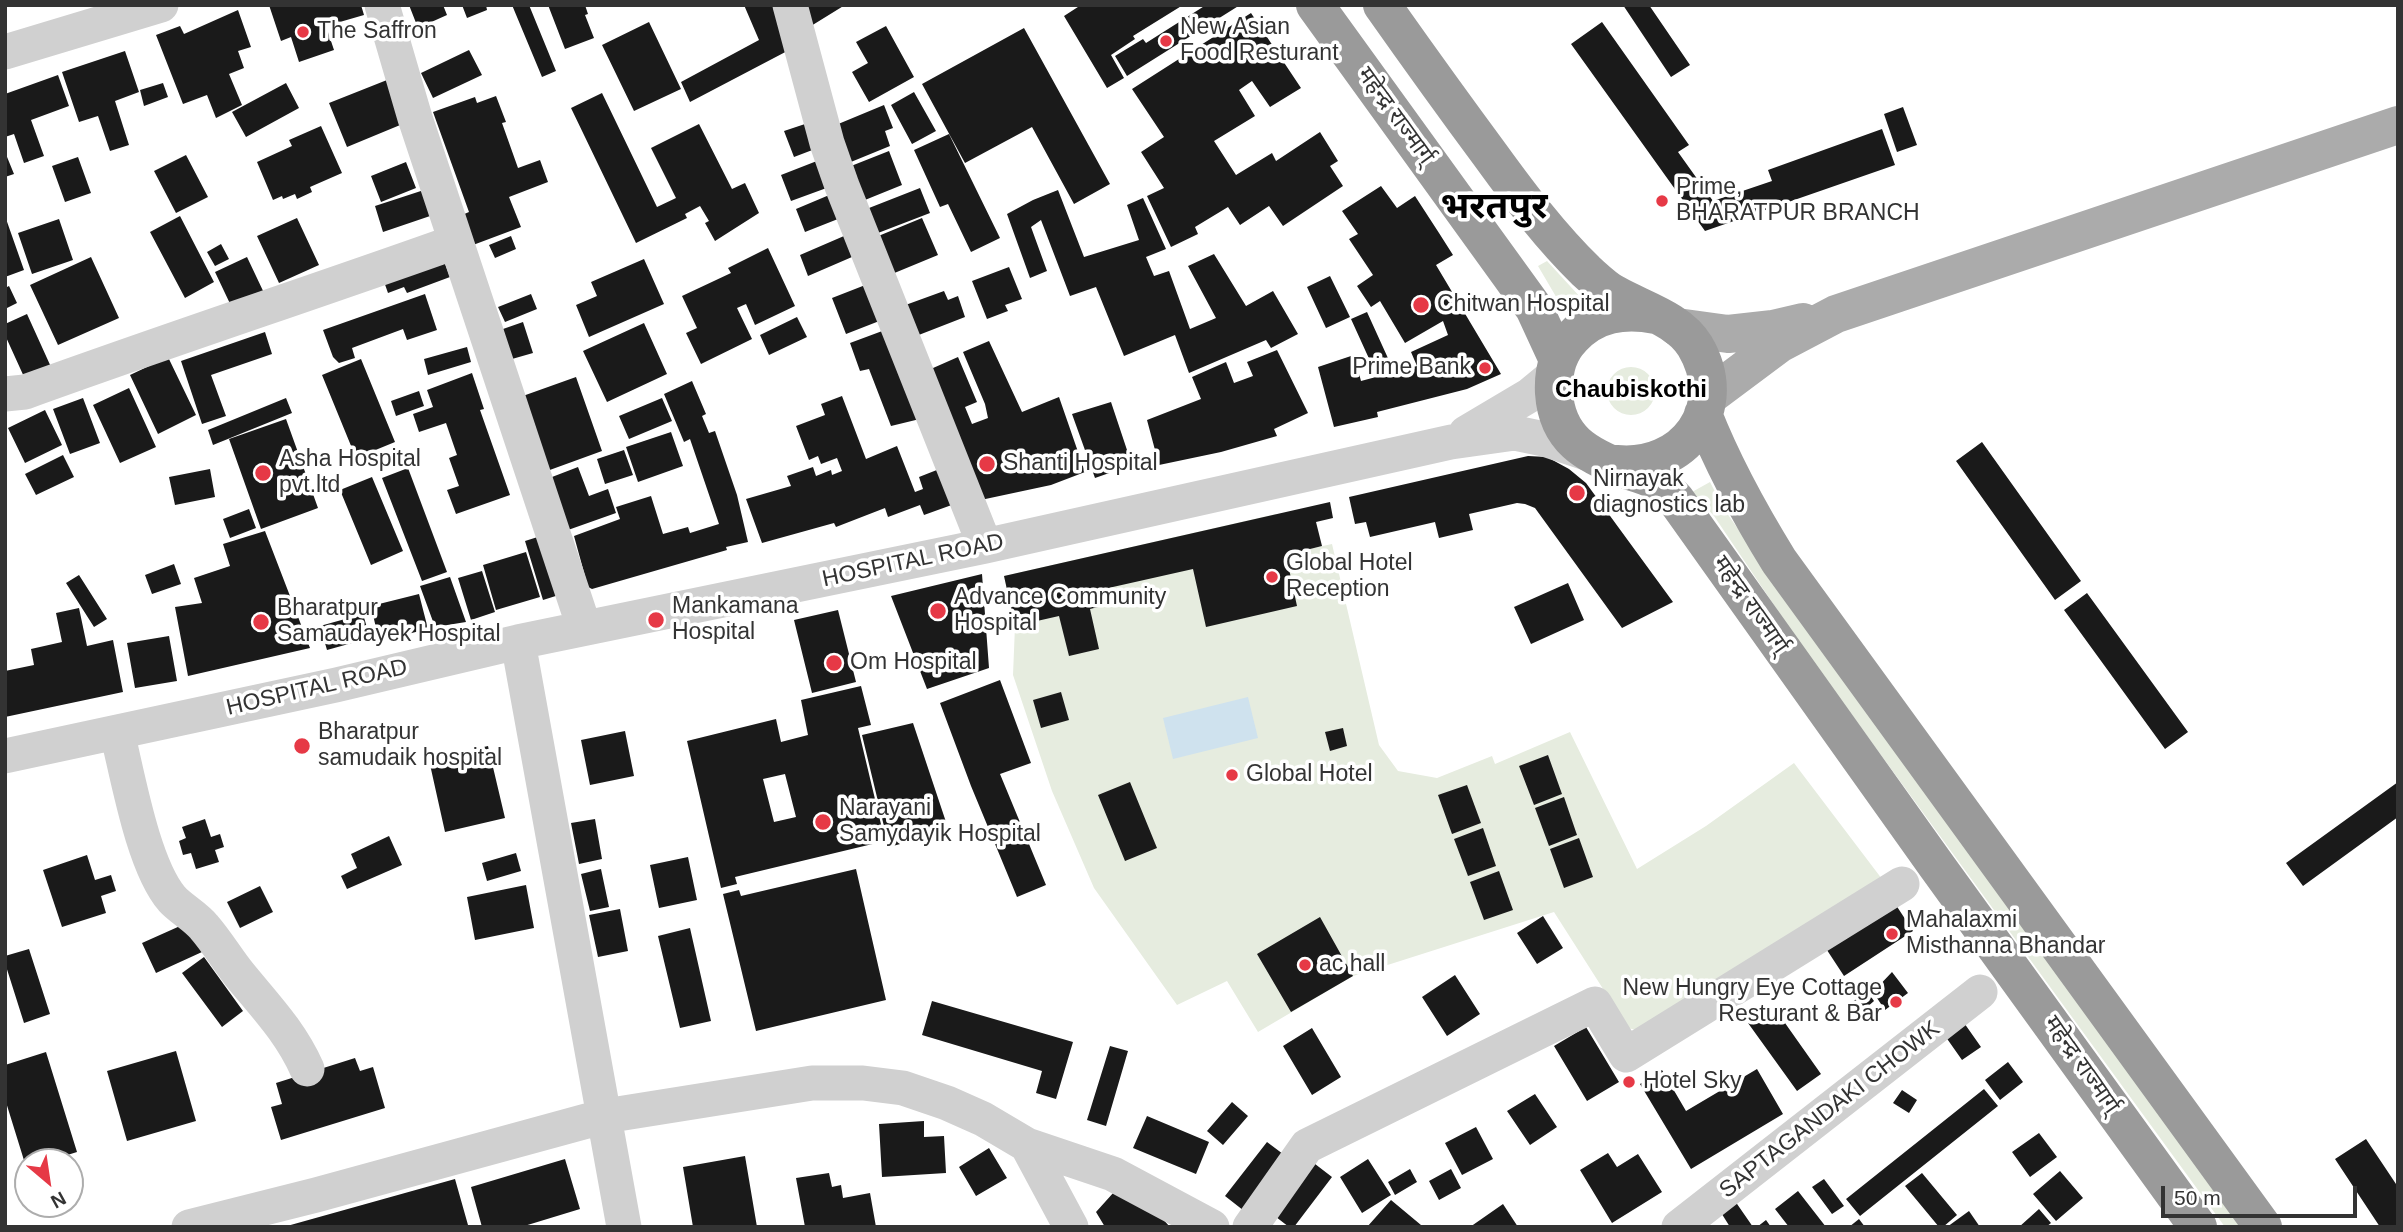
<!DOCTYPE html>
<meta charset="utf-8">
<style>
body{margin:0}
#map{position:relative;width:2403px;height:1232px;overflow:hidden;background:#fff;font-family:Helvetica,sans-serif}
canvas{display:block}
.frame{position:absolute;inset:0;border:7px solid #333;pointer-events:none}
.north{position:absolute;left:14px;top:1148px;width:70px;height:70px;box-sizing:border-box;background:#fff;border:2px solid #adadad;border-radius:50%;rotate:151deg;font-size:19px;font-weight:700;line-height:28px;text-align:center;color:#333}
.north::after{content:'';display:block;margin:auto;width:24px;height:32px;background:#e63946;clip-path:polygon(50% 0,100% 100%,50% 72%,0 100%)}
.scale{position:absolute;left:2161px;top:1186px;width:196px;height:32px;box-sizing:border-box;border:4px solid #333;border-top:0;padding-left:9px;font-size:21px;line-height:24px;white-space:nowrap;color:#333;-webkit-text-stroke:5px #fff;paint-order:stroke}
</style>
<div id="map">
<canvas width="2403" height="1232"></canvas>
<div class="frame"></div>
<div class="north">N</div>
<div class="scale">50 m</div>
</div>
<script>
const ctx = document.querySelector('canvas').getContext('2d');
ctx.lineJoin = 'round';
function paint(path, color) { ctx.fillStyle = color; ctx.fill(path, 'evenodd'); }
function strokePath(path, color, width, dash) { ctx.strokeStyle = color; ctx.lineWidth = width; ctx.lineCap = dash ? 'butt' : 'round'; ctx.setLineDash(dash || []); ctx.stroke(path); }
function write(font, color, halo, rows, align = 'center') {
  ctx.font = font + ' Helvetica,"Noto Sans Devanagari",sans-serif'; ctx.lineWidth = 7; ctx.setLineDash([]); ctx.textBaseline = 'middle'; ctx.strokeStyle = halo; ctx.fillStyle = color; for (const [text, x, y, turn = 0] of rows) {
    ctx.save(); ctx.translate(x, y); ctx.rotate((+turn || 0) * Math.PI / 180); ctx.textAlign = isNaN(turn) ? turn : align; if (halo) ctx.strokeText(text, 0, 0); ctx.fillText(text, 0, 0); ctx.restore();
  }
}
paint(new Path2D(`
 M1547,261L1582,299L1565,312L1538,266Z
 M1607 391a24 24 0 1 1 48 0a24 24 0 1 1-48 0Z
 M1710,482L1724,509L1816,640L2242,1227H2225L1803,648L1714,516L1692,492Z
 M1276,514L1286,554L1332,544L1379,745L1398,771L1437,778L1492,756L1495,764L1570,732L1637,869L1706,826L1794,763L1885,883L1640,1031L1628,1028L1554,912L1353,976L1258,1032L1227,981L1177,1005L1094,888L1052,791L1013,675L1015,626L1004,576Z`), '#e6ecdf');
paint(new Path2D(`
 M1248,697L1258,738L1173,759L1163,718Z`), '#cfe2ee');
paint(new Path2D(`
 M269,5H361L364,15L326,26L334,50L299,62L291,37L281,41Z
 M409,5H443L447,15L418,28Z
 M462,5H486L487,10L467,18Z
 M512,5H529L556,71L542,77Z
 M548,5H585L588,14L585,15L594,38L565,49Z
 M744,5H779L793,48L690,102L681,82L759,40Z
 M799,5H845L811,26Z
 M1081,5H1183L1133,36L1135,39L1111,55L1124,78L1107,88L1064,16Z
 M1206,5H1240L1127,76L1115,56L1143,39L1146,43Z
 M1623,5H1649L1690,65L1671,77Z
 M238,10L251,47L238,51L244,68L229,74L242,105L216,118L207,95L183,104L156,35L180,26L184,34Z
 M1251,13L1301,88L1270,107L1252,81L1239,90L1255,116L1214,141L1236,175L1272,153L1276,161L1320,132L1338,161L1330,166L1343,186L1283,226L1269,206L1240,225L1228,207L1195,227L1198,234L1171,247L1147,196L1164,188L1141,152L1164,137L1132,89Z
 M649,22L681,89L634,111L602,45Z
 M1602,22L1689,145L1678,152L1713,201L1772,181L1768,170L1882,129L1895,165L1705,231L1571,44Z
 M886,26L914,77L869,102L852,72L868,63L856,42Z
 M1024,28L1110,184L1074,204L1032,127L965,163L922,84Z
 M469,50L482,75L433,98L421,73Z
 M125,51L139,92L115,101L129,145L110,151L98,116L79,122L62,72Z
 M58,75L69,106L31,120L44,156L24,163L14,134L5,137V94Z
 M387,80L405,123L347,147L329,103Z
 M163,83L168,97L144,106L140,90Z
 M286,83L299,108L246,137L232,112Z
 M914,92L936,131L912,144L891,105Z
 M602,93L657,207L676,198L651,148L699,124L732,189L745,183L759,213L715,241L705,223L709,221L700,206L685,214L687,218L636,243L571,108Z
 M496,96L506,122L502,123L518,168L540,160L548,182L509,197L521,227L473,245L462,215L469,212L433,112L475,97L477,103Z
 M884,105L893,128L885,131L890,146L846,164L831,127Z
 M1903,107L1917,145L1897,152L1884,114Z
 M805,124L815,149L794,157L784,131Z
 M321,126L342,173L310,187L312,192L297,199L295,194L283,199L282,196L273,200L257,162L292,146L289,140Z
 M949,134L1000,238L971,252L948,204L940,207L914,150Z
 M889,151L902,185L860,202L846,168Z
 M5,152L14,174L5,177Z
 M186,155L208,197L176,213L154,171Z
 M78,157L91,193L65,202L52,166Z
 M822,159L832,186L791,201L781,175Z
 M406,162L416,188L381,202L371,176Z
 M1381,186L1397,208L1415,196L1439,233L1453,255L1436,265L1501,374L1467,389L1377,412L1378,417L1334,427L1318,367L1354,355L1361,381L1417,366L1411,352L1448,335L1443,321L1405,343L1380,301L1371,307L1357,286L1373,275L1349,239L1358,234L1342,211Z
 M920,188L930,213L878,233L869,208Z
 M427,189L436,214L383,232L375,206Z
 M1058,190L1084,257L1139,240L1127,205L1143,198L1166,249L1146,257L1154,276L1169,271L1190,329L1216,318L1188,266L1214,254L1246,306L1273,291L1298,334L1271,348L1266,340L1189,373L1175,335L1124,356L1096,287L1070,296L1041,220L1031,227L1047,271L1030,278L1007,214L1033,200Z
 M834,193L843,217L805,232L796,209Z
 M5,216L24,270L5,277Z
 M180,216L214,282L185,298L150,232Z
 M297,218L319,265L279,283L257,236Z
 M922,218L938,255L892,274L876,237Z
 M59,219L73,260L32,274L18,233Z
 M511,236L516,249L495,258L489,245Z
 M844,236L852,257L808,276L800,255Z
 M221,244L229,259L215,266L207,252Z
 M768,248L795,306L755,325L746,304L737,308L752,339L701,364L686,333L697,328L682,296L731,273L728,268Z
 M441,253L450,277L407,293L404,287L388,293L382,276Z
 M91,257L119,318L58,345L30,285Z
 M247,257L265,295L233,310L215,272Z
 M644,259L664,304L589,337L576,305L597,296L591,282Z
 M1009,267L1022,299L1005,305L1008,311L987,319L972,281Z
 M1330,276L1350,317L1326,328L1307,287Z
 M873,282L887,318L846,334L832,298Z
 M9,286L17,303L5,309V288Z
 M944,291L948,300L958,296L965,317L911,338L900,307Z
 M425,294L437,330L407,340L403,329L352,348L355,358L339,363L333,357L323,330Z
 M531,294L537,309L505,322L498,307Z
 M1367,312L1392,367L1376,374L1351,319Z
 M27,314L51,367L25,379L5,335V324Z
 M797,317L807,337L769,355L760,335Z
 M523,322L533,353L512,359L503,329Z
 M644,323L667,374L607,402L583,351Z
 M893,327L928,417L891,426L869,369L860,371L850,343Z
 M265,332L272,354L211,375L226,416L202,424L181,361Z
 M989,341L1022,412L1059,397L1085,472L1051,485L976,501L924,372L958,357L977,402L965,407L972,424L988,418L985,404L963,352Z
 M467,347L471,362L428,375L424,359Z
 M1277,350L1308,413L1274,429L1277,436L1221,452L1159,465L1147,420L1201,399L1192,377L1226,362L1234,383L1253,376L1247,362Z
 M168,357L196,415L158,434L130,375Z
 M361,359L395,442L356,458L322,375Z
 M472,373L484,409L480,410L510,495L456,514L447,490L459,486L449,458L457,455L446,423L419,432L413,414L433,407L427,390Z
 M576,377L602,451L547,471L520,397Z
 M692,381L706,414L702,416L709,433L715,431L737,495L748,542L726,547L727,550L592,589L588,587L574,536L620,519L616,507L651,496L663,534L688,527L690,533L719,524L690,439L684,442L664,394Z
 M129,388L156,447L120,463L93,405Z
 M419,391L424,406L396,416L391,401Z
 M842,396L866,459L897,446L915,492L923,489L919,477L947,466L960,502L924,515L920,505L888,517L885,508L836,527L834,523L762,543L746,499L791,486L787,476L813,467L816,476L831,470L832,475L842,471L837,458L821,464L818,456L809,460L796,426L825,415L821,404Z
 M83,398L100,443L70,454L53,409Z
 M286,398L292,413L213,445L208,430Z
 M662,398L672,421L629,439L619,416Z
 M1111,402L1132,465L1095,478L1072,414Z
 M45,410L62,445L25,463L8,428Z
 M286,419L318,508L261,529L229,439Z
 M671,432L683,466L638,482L626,447Z
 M1982,442L2081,581L2055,600L1956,461Z
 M624,450L633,475L605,484L597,459Z
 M63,455L74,477L36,495L25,474Z
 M1528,456L1547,457L1569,469L1586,483L1673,602L1622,628L1535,508L1525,504L1517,503L1469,514L1473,530L1439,538L1435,522L1370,537L1366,522L1355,524L1349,497Z
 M578,467L589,496L608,489L616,513L568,530L552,477Z
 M408,468L447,572L422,581L382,478Z
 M210,469L215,497L175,505L169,477Z
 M372,477L403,551L371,565L340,490Z
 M1330,502L1333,518L1316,522L1322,546L1286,555L1297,606L1206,627L1193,569L1095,591L1098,607L1090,609L1099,649L1069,656L1059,616L1015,626L1004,576Z
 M249,509L256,528L230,538L223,519Z
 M265,531L310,648L188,676L175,607L202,603L194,578L230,566L223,544Z
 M544,535L562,594L543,600L525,541Z
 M526,552L540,597L496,610L483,565Z
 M174,564L181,584L152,594L145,575Z
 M482,571L495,612L471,620L458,578Z
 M982,574L989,668L927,689L891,596Z
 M79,575L107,619L94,627L66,583Z
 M450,577L466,622L435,627L420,586Z
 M1568,583L1584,620L1531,644L1514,607Z
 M2087,593L2188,732L2165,749L2064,610Z
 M419,594L428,629L379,641L371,606Z
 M79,608L87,646L113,640L123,692L5,717V671L34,665L31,649L62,642L56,613Z
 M838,610L856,682L812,693L794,620Z
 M363,614L370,638L327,650L320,626Z
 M169,636L177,681L135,688L127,643Z
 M1000,680L1031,763L1000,774L1046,885L1017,897L971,786L940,703Z
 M861,686L871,725L858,728L885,841L735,877L737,884L721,888L687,741L776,719L781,742L808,735L801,700ZM785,774L796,817L774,822L763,779Z
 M1061,692L1069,720L1041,728L1033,700Z
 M913,723L949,831L889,847L862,735Z
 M1343,728L1347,746L1330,751L1325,732Z
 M625,731L634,776L590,785L581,740Z
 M488,746L505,818L445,832L429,760Z
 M1548,755L1562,794L1534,805L1519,766Z
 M1130,782L1157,848L1125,861L1098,795Z
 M2398,782V817L2303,886L2286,863Z
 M1467,785L1481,823L1452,834L1438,795Z
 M1564,797L1577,835L1549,846L1535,808Z
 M205,819L211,837L220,834L224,847L215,850L219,862L196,869L191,853L183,855L179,841L186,838L182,827Z
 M595,819L602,859L579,864L571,823Z
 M1483,828L1496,866L1468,876L1454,839Z
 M389,836L402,865L347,889L341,876L357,868L351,854Z
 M1579,838L1593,877L1564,888L1550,849Z
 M516,853L521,871L487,881L482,863Z
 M87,855L95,880L111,875L116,891L101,896L106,913L62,927L43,870Z
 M688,857L697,900L659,908L650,865Z
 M601,869L609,907L590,911L581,874Z
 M856,869L886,1000L756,1031L723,894L739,890L741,896Z
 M1499,871L1513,910L1484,920L1470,882Z
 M526,885L534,928L475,940L467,897Z
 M260,886L273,912L240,928L227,902Z
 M1892,899L1913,931L1844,976L1823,944Z
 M620,909L628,951L598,957L589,915Z
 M1543,916L1563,948L1537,964L1517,933Z
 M1320,917L1353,976L1291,1012L1257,954Z
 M189,922L202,952L156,973L142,943Z
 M690,928L711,1021L680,1028L658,936Z
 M29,949L50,1014L24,1023L5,963V956Z
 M204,957L243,1011L222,1027L182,973Z
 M1892,972L1908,993L1885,1010L1873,992Z
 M1455,975L1480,1014L1447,1036L1422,997Z
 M1867,991L1874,1001L1858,1015L1851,1003Z
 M932,1001L1073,1042L1056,1099L1036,1093L1042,1071L922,1035Z
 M1773,1006L1821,1074L1797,1091L1748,1023Z
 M1962,1020L1981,1047L1962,1060L1943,1033Z
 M1586,1027L1619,1082L1587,1101L1554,1046Z
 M1312,1028L1341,1077L1312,1095L1283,1046Z
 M1110,1046L1128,1051L1106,1126L1087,1120Z
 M176,1051L196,1121L127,1141L107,1071Z
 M46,1052L77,1152L45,1162H28L27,1170L5,1099V1065Z
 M355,1058L360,1071L373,1067L385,1108L281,1140L271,1107L282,1104L276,1083Z
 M2008,1062L2023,1082L2000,1100L1985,1080Z
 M1757,1069L1783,1114L1691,1169L1640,1084L1662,1070L1686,1111Z
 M1984,1089L1998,1106L1860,1216L1846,1199Z
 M1902,1090L1917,1100L1909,1113L1893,1103Z
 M1535,1094L1557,1127L1530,1145L1507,1111Z
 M1232,1102L1248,1116L1223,1145L1207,1131Z
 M1147,1116L1209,1142L1196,1174L1133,1148Z
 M924,1121V1137L944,1136L946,1173L882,1177L879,1124Z
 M1476,1127L1493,1159L1462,1175L1445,1143Z
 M2039,1133L2057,1157L2030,1177L2012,1152Z
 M2366,1139L2398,1187V1227H2380L2335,1159Z
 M1267,1142L1291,1160L1248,1214L1225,1196Z
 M989,1148L1007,1178L976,1196L959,1167Z
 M1608,1153L1617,1167L1638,1154L1662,1192L1612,1223L1580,1170Z
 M745,1156L757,1227H693L683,1167Z
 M1306,1157L1332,1177L1294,1227H1289L1267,1210Z
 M565,1159L580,1209L521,1227H482L471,1187Z
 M1368,1159L1391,1195L1362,1213L1340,1177Z
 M1410,1169L1417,1182L1395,1195L1388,1182Z
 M1451,1169L1461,1188L1439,1200L1429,1181Z
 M2060,1171L2083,1198L2056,1221L2033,1194Z
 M829,1173L832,1187L841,1185L843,1198L870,1193L876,1227H805L796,1178Z
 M1922,1173L1957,1215L1943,1227H1939L1905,1186Z
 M455,1179L468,1225L287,1227V1226Z
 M1824,1179L1844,1206L1832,1214L1812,1187Z
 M1123,1182L1161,1217L1170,1227H1105L1096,1212Z
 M1798,1191L1826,1227H1789L1775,1209Z
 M1391,1200L1421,1225L1419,1227H1367Z
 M1735,1201L1753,1227H1730L1720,1211Z
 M1503,1204L1518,1227H1470Z
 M2039,1209L2051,1223L2046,1227H2019Z
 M1969,1211L1980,1227H1947Z
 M1859,1219L1865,1227H1849Z
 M1766,1220L1771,1227H1757Z`), '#1a1a1a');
strokePath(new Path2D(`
 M382,5L415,118L584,627
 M790,5L827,143L842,186L985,546
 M5,52L161,5
 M5,394L25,392C168,340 312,293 455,242
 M1466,433L1530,395L1553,376
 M518,642L624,1227
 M117,732C128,777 143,865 172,899C181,909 195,916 204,927C217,942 227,959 239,974C265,1006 290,1031 307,1069
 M5,756L336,685L518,642L985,546L1451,442L1515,433L1544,439L1586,453
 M1027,1145L1071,1227
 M189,1227L316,1195L605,1116L812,1083H863L903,1088L947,1103L983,1119L1027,1145L1113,1174L1212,1227
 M1250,1227L1307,1146L1595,1004L1626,1055L1902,884
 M1679,1227L1980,992`), '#d0d0d0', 35);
strokePath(new Path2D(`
 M1677,327L1728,334L1773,329L1803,322
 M1708,397L1779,344L1836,314L2398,125`), '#ababab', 38);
strokePath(new Path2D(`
 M1315,5L1534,308L1558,360
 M1382,5C1418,56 1454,106 1491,156C1520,196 1551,237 1586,271C1595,279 1605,289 1615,294C1641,309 1679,319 1695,346C1732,408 1684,471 1616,464
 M1656,315C1624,309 1595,313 1572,338C1557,353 1553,373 1554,393C1557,439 1586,455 1626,470C1636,473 1647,476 1656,481C1664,486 1670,494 1676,500L1936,865L2198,1227
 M1703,414C1723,465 1750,514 1779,561L2263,1227`), '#9a9a9a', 38);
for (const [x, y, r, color] of [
 [303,32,7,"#e63946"],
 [1166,41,7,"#e63946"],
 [1662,201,7,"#e63946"],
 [1421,305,9,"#e63946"],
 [1485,368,7,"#e63946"],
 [987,464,9,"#e63946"],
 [263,473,9,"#e63946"],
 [1577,493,9,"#e63946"],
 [1272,577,7,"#e63946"],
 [938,611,9,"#e63946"],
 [656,620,9,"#e63946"],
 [261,622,9,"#e63946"],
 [834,663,9,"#e63946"],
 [302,746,9,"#e63946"],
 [1232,775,7,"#e63946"],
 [823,822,9,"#e63946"],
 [1892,934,7,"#e63946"],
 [1305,965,7,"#e63946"],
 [1896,1002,7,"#e63946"],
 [1629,1082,7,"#e63946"]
]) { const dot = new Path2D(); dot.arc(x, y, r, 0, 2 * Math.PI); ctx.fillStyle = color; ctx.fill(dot); strokePath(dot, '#fff', 2.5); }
write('23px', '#333', '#fff', [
 ["New Asian",1180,28],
 ["Food Resturant",1180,54],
 ["The Saffron",317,32],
 ["Prime,",1676,188],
 ["BHARATPUR BRANCH",1676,214],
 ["Chitwan Hospital",1437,305],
 ["Prime Bank",1471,368,"right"],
 ["Asha Hospital",279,460],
 ["pvt.ltd",279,486],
 ["Shanti Hospital",1003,464],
 ["Nirnayak",1593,480],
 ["diagnostics lab",1593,506],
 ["Global Hotel",1286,564],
 ["Reception",1286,590],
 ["Advance Community",954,598],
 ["Hospital",954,624],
 ["Mankamana",672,607],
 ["Hospital",672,633],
 ["Bharatpur",277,609],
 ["Samaudayek Hospital",277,635],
 ["Om Hospital",850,663],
 ["Bharatpur",318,733],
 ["samudaik hospital",318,759],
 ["Global Hotel",1246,775],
 ["Narayani",839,809],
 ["Samydayik Hospital",839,835],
 ["Mahalaxmi",1906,921],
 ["Misthanna Bhandar",1906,947],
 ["ac hall",1319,965],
 ["New Hungry Eye Cottage",1882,989,"right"],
 ["Resturant & Bar",1882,1015,"right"],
 ["Hotel Sky",1643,1082]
], 'left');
write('23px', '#333', '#fff', [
 ["महेन्द्र राज्मार्ग्",1395,116,54],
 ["HOSPITAL ROAD",913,561,-12],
 ["महेन्द्र राज्मार्ग्",1750,605,55],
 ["HOSPITAL ROAD",317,688,-13],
 ["महेन्द्र राज्मार्ग्",2081,1065,55],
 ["SAPTAGANDAKI CHOWK",1830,1110,-38]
]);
write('bold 24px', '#000', '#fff', [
 ["Chaubiskothi",1631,390]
]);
write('bold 37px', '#000', '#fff', [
 ["भरतपुर",1494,208]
]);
</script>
